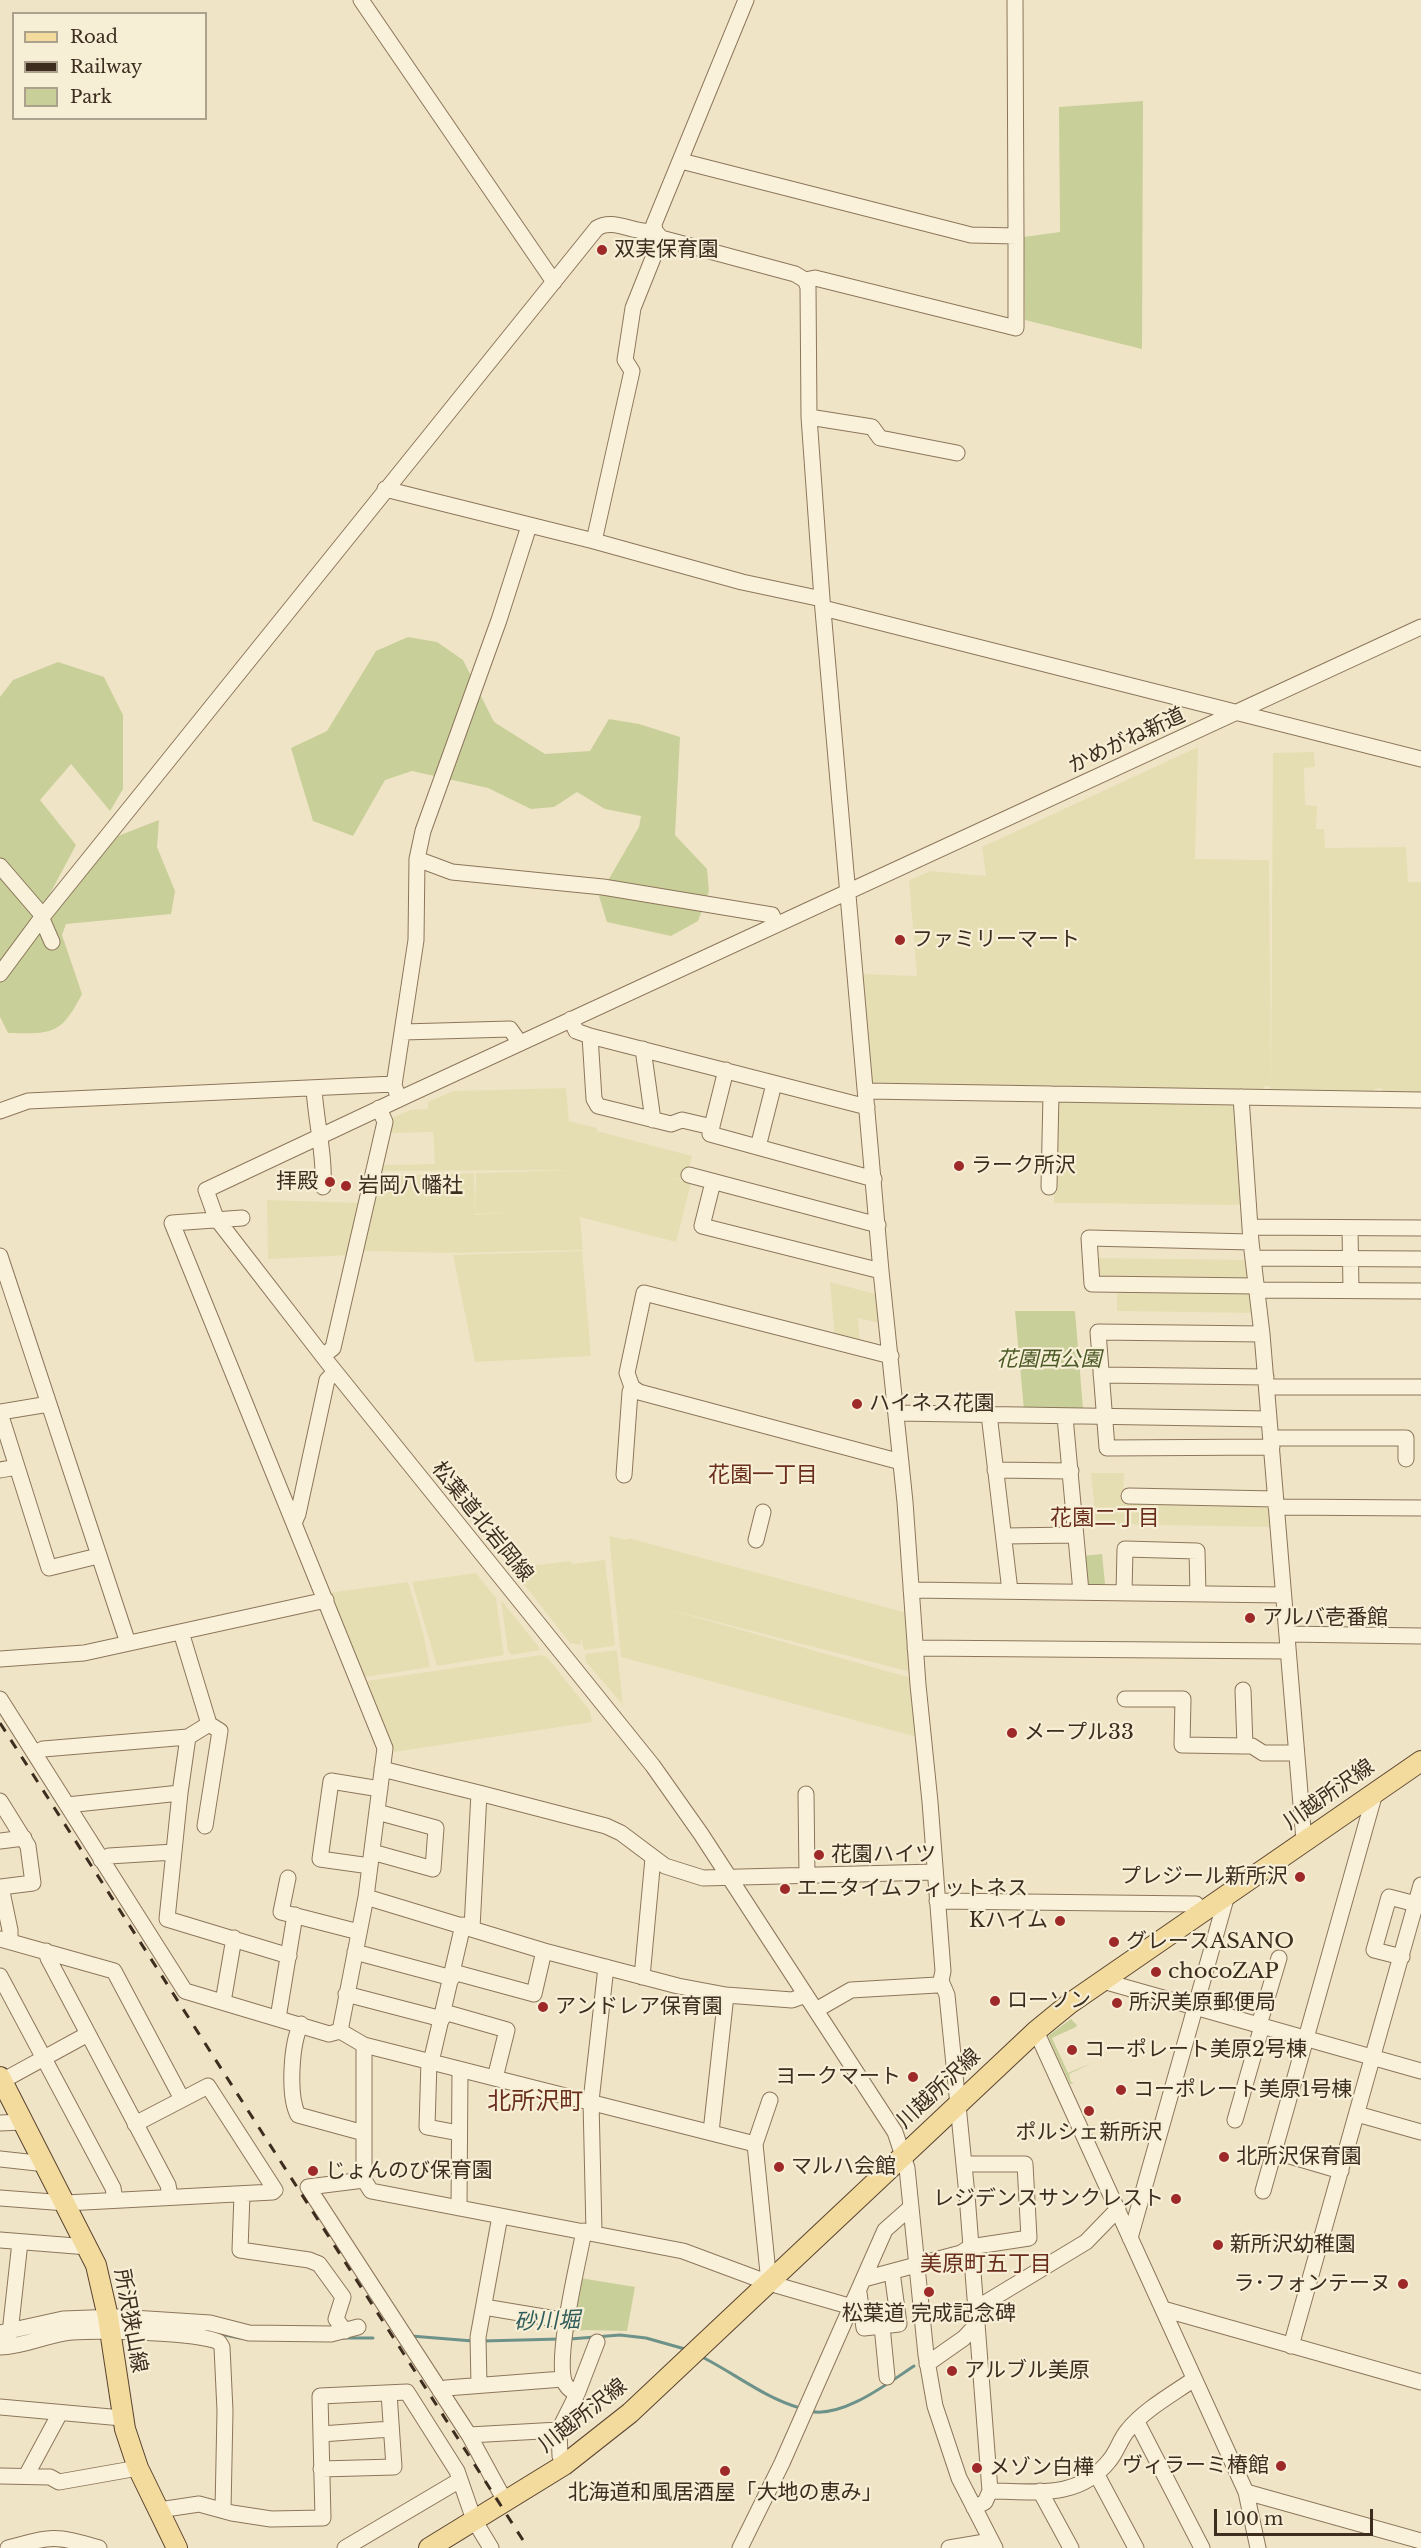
<!DOCTYPE html>
<meta charset="utf-8">
<style>
body{margin:0}
#map{position:relative;width:1421px;height:2548px;overflow:hidden;background:#f0e4c6;font-family:"Libre Baskerville",serif}
canvas{display:block}
.legend{position:absolute;left:12px;top:12px;width:195px;height:108px;box-sizing:border-box;background:#f7eed6;border:2px solid #aca18d;margin:0;padding:8px 10px;list-style:none;font-size:18px;color:#3c2d1f}
.legend li{display:flex;align-items:center;gap:12px;height:30px}
.legend b{width:30px;border:2px solid #aca18d}
.scale{position:absolute;left:1214px;top:2509px;width:159px;height:27px;box-sizing:border-box;border:3px solid #3c2d1f;border-top:0;padding-left:8px;font-size:18px;line-height:21px;white-space:nowrap;color:#3c2d1f;-webkit-text-stroke:4px #f7eed6;paint-order:stroke}
</style>
<div id="map">
<canvas width="1421" height="2548"></canvas>
<ul class="legend">
<li><b style="height:8px;background:#f3da9d"></b>Road</li>
<li><b style="height:8px;background:#3c2d1f"></b>Railway</li>
<li><b style="height:16px;background:#c8cf99"></b>Park</li>
</ul>
<div class="scale">100 m</div>
</div>
<script>
const ctx = document.querySelector('canvas').getContext('2d');
ctx.lineJoin = 'round';
function paint(path, color) { ctx.fillStyle = color; ctx.fill(path, 'evenodd'); }
function strokePath(path, color, width, dash) { ctx.strokeStyle = color; ctx.lineWidth = width; ctx.lineCap = dash ? 'butt' : 'round'; ctx.setLineDash(dash || []); ctx.stroke(path); }
function write(font, color, halo, rows, align = 'center') {
  ctx.font = font + ' "Libre Baskerville","Noto Sans JP",serif'; ctx.lineWidth = 4.5; ctx.setLineDash([]); ctx.textBaseline = 'middle'; ctx.strokeStyle = halo; ctx.fillStyle = color; for (const [text, x, y, turn = 0] of rows) {
    ctx.save(); ctx.translate(x, y); ctx.rotate((+turn || 0) * Math.PI / 180); ctx.textAlign = isNaN(turn) ? turn : align; if (halo) ctx.strokeText(text, 0, 0); ctx.fillText(text, 0, 0); ctx.restore();
  }
}
paint(new Path2D(`
 M1198,747L1195,859L1269,860L1271,1084L1273,753L1314,752L1315,767L1304,768L1305,805L1317,806L1316,829H1324L1325,848L1406,847L1408,882H1421V1096H1383L1382,1088L1374,1089V1096L1271,1093L1270,1086L1263,1087V1094L872,1084L863,974L917,976L909,880L931,871L986,876L982,847Z
 M566,1088L569,1121L597,1128V1131L692,1156L687,1175L683,1174L681,1180L664,1177L691,1183L676,1242L580,1217L583,1250L455,1253L360,1251L377,1179L384,1176L474,1173L475,1215L508,1212L475,1214L476,1173L575,1170L379,1171L380,1165L435,1164L433,1132L390,1133L392,1118L410,1110L428,1109V1102L453,1091Z
 M1234,1100L1246,1205L1054,1203L1056,1101Z
 M267,1200L364,1203L351,1255L268,1259Z
 M582,1251L591,1356L475,1362L453,1255Z
 M1094,1258L1249,1260L1251,1279L1098,1280Z
 M830,1282L879,1295L883,1324L858,1318L860,1342L835,1339Z
 M1117,1288L1250,1290L1255,1313L1117,1311Z
 M1091,1473H1124L1123,1500L1269,1503L1274,1527L1096,1524Z
 M609,1536L627,1540L628,1538L907,1613L911,1670L907,1671L667,1609L911,1678L917,1737L621,1657Z
 M605,1560L615,1644L614,1646L584,1650L581,1638L580,1645L570,1643L511,1568L571,1561L572,1564Z
 M476,1573L496,1598L504,1655L437,1666L412,1582Z
 M408,1582L423,1632L430,1667L365,1677L360,1670L328,1593Z
 M501,1600L539,1647L540,1650L511,1655L508,1651Z
 M617,1650L623,1705L586,1662L585,1654Z
 M541,1655L547,1657L590,1711L592,1722L394,1752L384,1723H381L379,1711H377L371,1690H368L367,1681Z`), '#e6deb3');
paint(new Path2D(`
 M1143,101L1142,349L1025,320L1024,237L1060,232L1059,107Z
 M408,637L437,642L463,660L494,722L545,754L590,751L609,719L639,724L680,737L675,835L707,869L709,891L698,921L671,936L607,922L599,896L639,827L641,816L605,809L577,792L554,807L531,809L488,788L412,771L385,780L353,836L313,821L291,748L327,731L376,651Z
 M58,662L104,677L123,715V789L110,811L71,764L40,800L76,845L45,903L54,915L118,836L159,820L157,847L175,891L171,914L66,924L62,935L82,994C61,1035 52,1034 8,1033L0,1017V697L13,680Z
 M1015,1311H1075L1083,1409L1024,1410Z
 M1102,1554L1105,1584L1086,1585L1083,1556Z
 M1071,2019L1077,2025L1076,2027L1052,2038L1068,2073L1094,2062L1069,2074L1071,2082L1074,2083L1070,2084L1048,2036Z
 M580,2278L635,2287L627,2331L586,2330L570,2332Z`), '#c8cf99');
strokePath(new Path2D(`
 M200,2330L240,2338
 M411,2336L473,2341
 M343,2338H373
 M570,2339L620,2335L646,2338L685,2349
 M483,2341L560,2339
 M704,2358C737,2375 765,2398 800,2408
 M809,2411C842,2419 888,2383 914,2366`), '#6d928a', 3);
const minor = new Path2D(`
 M361,0L554,282
 M746,0L654,224L655,231L661,238L795,274L805,280L808,287L809,417L822,599L881,1271L905,1502L918,1685L930,1802L943,1971L941,1981L937,1985L851,1990L816,2010
 M1015,0L1016,236
 M681,161L971,235L1016,236V328L815,278L805,280
 M809,417L872,427L880,438L957,453
 M385,489L594,541L742,582L822,599
 M594,541L632,371L625,360L633,308L661,238
 M823,608L1421,759
 M417,859L452,872L603,887L772,915L776,924
 M0,866L43,916
 M42,919L52,942
 M0,974L43,916L597,228C614,217 636,235 655,231
 M571,1019L576,1031L590,1036L867,1107
 M403,1032L510,1029L520,1043
 M590,1036L594,1099L598,1106L671,1124L682,1120L712,1127
 M643,1049L653,1120
 M726,1070L710,1134L874,1179
 M314,1089C316,1122 325,1155 323,1187
 M866,1091L1421,1100
 M1241,1097L1251,1242L1262,1334L1304,1841
 M399,1099L394,1085L416,940L417,859L423,831L499,620L529,526
 M0,1111L28,1101L394,1084
 M758,1147L774,1084
 M689,1175L878,1225
 M713,1182L702,1226L881,1271
 M1049,1187L1051,1094
 M242,1218L172,1223L385,1748L366,1897L340,2031L364,2045L755,2144L769,2283
 M1250,1227L1421,1228
 M1350,1228L1351,1290
 M1251,1242L1089,1238L1092,1284L1257,1286
 M0,1256L128,1643
 M1253,1258L1421,1259
 M1257,1290L1421,1291
 M1262,1334L1098,1332L1107,1448L1272,1447
 M323,1356L333,1348L385,1122L379,1108
 M1101,1375L1266,1377
 M632,1387L639,1392L901,1462
 M1267,1387H1421
 M0,1412L49,1404
 M0,1413L49,1568L98,1556
 M897,1413L1269,1419
 M989,1414L1010,1591
 M1065,1417L1081,1592
 M1271,1438H1406V1459
 M0,1470L17,1467
 M995,1470L1071,1471
 M624,1475L630,1392L632,1387L627,1373L644,1293L891,1356
 M1129,1496L1275,1499
 M1276,1507L1421,1508
 M294,1523L298,1514L327,1380L335,1372
 M1004,1536L1075,1535
 M756,1540L763,1512
 M911,1590L1283,1595
 M1124,1593L1125,1549L1197,1551L1198,1594
 M181,1632L209,1724L188,1737L180,1793L167,1919L289,1956
 M1287,1634L1421,1636
 M915,1648L1288,1651
 M0,1659L84,1653L326,1600
 M0,1699L185,1991L329,2034L340,2031
 M1125,1699H1183L1182,1745L1245,1746L1243,1690
 M1245,1746H1252L1263,1753H1296
 M35,1753L43,1749L188,1737
 M382,1769L479,1793L472,1928
 M479,1793L606,1826L621,1833L665,1866L703,1878L935,1872
 M806,1794L807,1876
 M0,1801L28,1846L33,1883L1,1887L10,1930V1941
 M67,1805L180,1793
 M205,1826L220,1731L209,1724
 M0,1841L24,1838
 M372,1852L433,1869L436,1828L377,1812
 M101,1860L109,1856L174,1852
 M370,1866L320,1859L331,1781L380,1789
 M288,1878L281,1912L359,1932
 M366,1897L544,1951L678,1986L726,1995L792,2000L806,1995
 M937,1901L1196,1904L1202,1912
 M0,1939L114,1971L182,2099
 M46,1951L48,1958L168,2185L170,2196
 M355,1952L452,1978
 M1402,1957L1374,1950L1389,1897L1416,1904
 M453,1972L534,1994L544,1951
 M0,1976L113,2188L115,2199
 M642,1977L653,1858
 M941,1981L947,1995L967,2195L990,2491L985,2502L974,2508
 M1103,1981L1421,2071
 M346,1994L442,2019
 M223,2002L234,1938
 M444,2012L507,2030L495,2078
 M278,2018L295,1915
 M301,2024C291,2044 288,2096 298,2115L364,2133
 M1259,2025L1279,1958
 M1036,2031L1246,2492L1258,2548
 M364,2045V2180L308,2187L469,2435L505,2501
 M429,2061L427,2127L459,2133
 M431,2062L463,1925
 M2,2081L88,2034
 M1357,2114L1421,2132
 M1235,2120L1262,2026
 M0,2123L23,2122
 M711,2132L726,1995
 M755,2144L770,2100
 M1273,2151L1341,2171
 M0,2159L46,2164
 M364,2180L371,2191L683,2251L769,2283L852,2307
 M1263,2191L1375,1793
 M242,2194L240,2250L309,2260L319,2264L343,2297L336,2319L345,2331
 M0,2198L66,2203L273,2192L275,2190L208,2086L135,2124
 M459,2208L460,2070
 M594,2232L591,2101L606,1967
 M1130,2238L1227,1895
 M0,2240L88,2247
 M864,2279L961,2253L970,2247L1029,2238L1025,2164H964
 M859,2293L864,2328L899,2324L892,2272
 M484,2307L568,2321
 M1163,2309L1421,2382
 M975,2311L980,2306L1086,2242L1118,2209
 M882,2326L887,2377
 M0,2333L63,2319L117,2317L210,2323L249,2333L331,2334L358,2327
 M10,2333L20,2242
 M1291,2346L1421,1885
 M0,2347C25,2347 47,2334 72,2332C99,2330 197,2332 219,2342L222,2347L225,2411L223,2510
 M927,2364L964,2338L976,2325
 M479,2385L478,2337L500,2216
 M440,2391L446,2388L563,2379
 M577,2394C571,2391 566,2387 564,2381C556,2353 578,2263 584,2231
 M0,2407L122,2418
 M1137,2422L1202,2548
 M559,2430L560,2456L564,2465
 M321,2434L391,2429
 M469,2435L559,2430L577,2394L597,2342
 M321,2469L394,2467L389,2393
 M1097,2475L1136,2548
 M0,2476L50,2477L59,2482L138,2468
 M26,2476L60,2413
 M990,2491C1034,2491 1078,2500 1109,2461C1117,2452 1120,2439 1128,2430C1145,2409 1173,2394 1194,2379
 M1040,2491L1071,2548
 M1246,2492L1421,2541
 M159,2510L199,2504L232,2513L271,2519L323,2518L320,2396L407,2392L457,2471L474,2520L491,2548
 M8,2548C52,2536 55,2535 99,2548
 M345,2548L460,2480
 M740,2548L782,2463L885,2230L911,2207
 M949,2548L991,2541
 M995,2548L959,2478L935,2406L926,2355L907,2168L895,2132L701,1834L653,1766L329,1364L216,1218L206,1190L408,1095L1421,627`);
const major = new Path2D(`
 M0,2077L96,2265L108,2317L125,2429L138,2468L177,2548
 M429,2548L564,2465L630,2413L1036,2031L1069,2004L1421,1761`);
strokePath(minor, '#8c765b', 17);
strokePath(major, '#5a442f', 22);
strokePath(minor, '#faf1da', 15);
strokePath(major, '#f3da9d', 20);
strokePath(new Path2D(`
 M0,1723L528,2548`), '#3c2d1f', 3, [10, 10]);
for (const [x, y, r, color] of [
 [602,250,6,"#9d2929"],
 [900,940,6,"#9d2929"],
 [959,1166,6,"#9d2929"],
 [330,1182,6,"#9d2929"],
 [346,1186,6,"#9d2929"],
 [857,1404,6,"#9d2929"],
 [1250,1618,6,"#9d2929"],
 [1012,1733,6,"#9d2929"],
 [819,1855,6,"#9d2929"],
 [1300,1877,6,"#9d2929"],
 [785,1889,6,"#9d2929"],
 [1060,1921,6,"#9d2929"],
 [1114,1942,6,"#9d2929"],
 [1156,1972,6,"#9d2929"],
 [995,2001,6,"#9d2929"],
 [1117,2003,6,"#9d2929"],
 [543,2007,6,"#9d2929"],
 [1072,2050,6,"#9d2929"],
 [913,2077,6,"#9d2929"],
 [1121,2090,6,"#9d2929"],
 [1089,2111,6,"#9d2929"],
 [1224,2157,6,"#9d2929"],
 [779,2167,6,"#9d2929"],
 [313,2171,6,"#9d2929"],
 [1176,2199,6,"#9d2929"],
 [1218,2245,6,"#9d2929"],
 [1403,2284,6,"#9d2929"],
 [929,2292,6,"#9d2929"],
 [952,2371,6,"#9d2929"],
 [1281,2466,6,"#9d2929"],
 [977,2468,6,"#9d2929"],
 [725,2471,6,"#9d2929"]
]) { const dot = new Path2D(); dot.arc(x, y, r, 0, 2 * Math.PI); ctx.fillStyle = color; ctx.fill(dot); strokePath(dot, '#f7eed6', 2); }
write('21px', '#3c2d1f', '#f7eed6', [
 ["双実保育園",614,250],
 ["ファミリーマート",912,940],
 ["ラーク所沢",971,1166],
 ["拝殿",318,1182,"right"],
 ["岩岡八幡社",358,1186],
 ["ハイネス花園",869,1404],
 ["アルバ壱番館",1262,1618],
 ["メープル33",1024,1733],
 ["花園ハイツ",831,1855],
 ["プレジール新所沢",1288,1877,"right"],
 ["エニタイムフィットネス",797,1889],
 ["Kハイム",1048,1921,"right"],
 ["グレースASANO",1126,1942],
 ["chocoZAP",1168,1972],
 ["ローソン",1007,2001],
 ["所沢美原郵便局",1129,2003],
 ["アンドレア保育園",555,2007],
 ["コーポレート美原2号棟",1084,2050],
 ["ヨークマート",901,2077,"right"],
 ["コーポレート美原1号棟",1133,2090],
 ["ポルシェ新所沢",1089,2133,"center"],
 ["北所沢保育園",1236,2157],
 ["マルハ会館",791,2167],
 ["じょんのび保育園",325,2171],
 ["レジデンスサンクレスト",1164,2199,"right"],
 ["新所沢幼稚園",1230,2245],
 ["ラ･フォンテーヌ",1391,2284,"right"],
 ["松葉道 完成記念碑",929,2314,"center"],
 ["アルブル美原",964,2371],
 ["ヴィラーミ椿館",1269,2466,"right"],
 ["メゾン白樺",989,2468],
 ["北海道和風居酒屋「大地の恵み」",725,2493,"center"]
], 'left');
write('21px', '#3c2d1f', '#f7eed6', [
 ["かめがね新道",1127,741,-25],
 ["松葉道北岩岡線",482,1522,51],
 ["川越所沢線",1329,1795,-35],
 ["川越所沢線",939,2089,-43],
 ["所沢狭山線",130,2321,80],
 ["川越所沢線",583,2416,-38]
]);
write('italic 21px', '#4b5925', '#f7eed6', [
 ["花園西公園",1049,1360]
]);
write('22px', '#6a2e1d', '#f7eed6', [
 ["花園一丁目",763,1476],
 ["花園二丁目",1105,1519],
 ["美原町五丁目",986,2265]
]);
write('italic 22px', '#2e5c5a', '#f7eed6', [
 ["砂川堀",547,2322,-2]
]);
write('24px', '#6a2e1d', '#f7eed6', [
 ["北所沢町",535,2102]
]);
</script>
